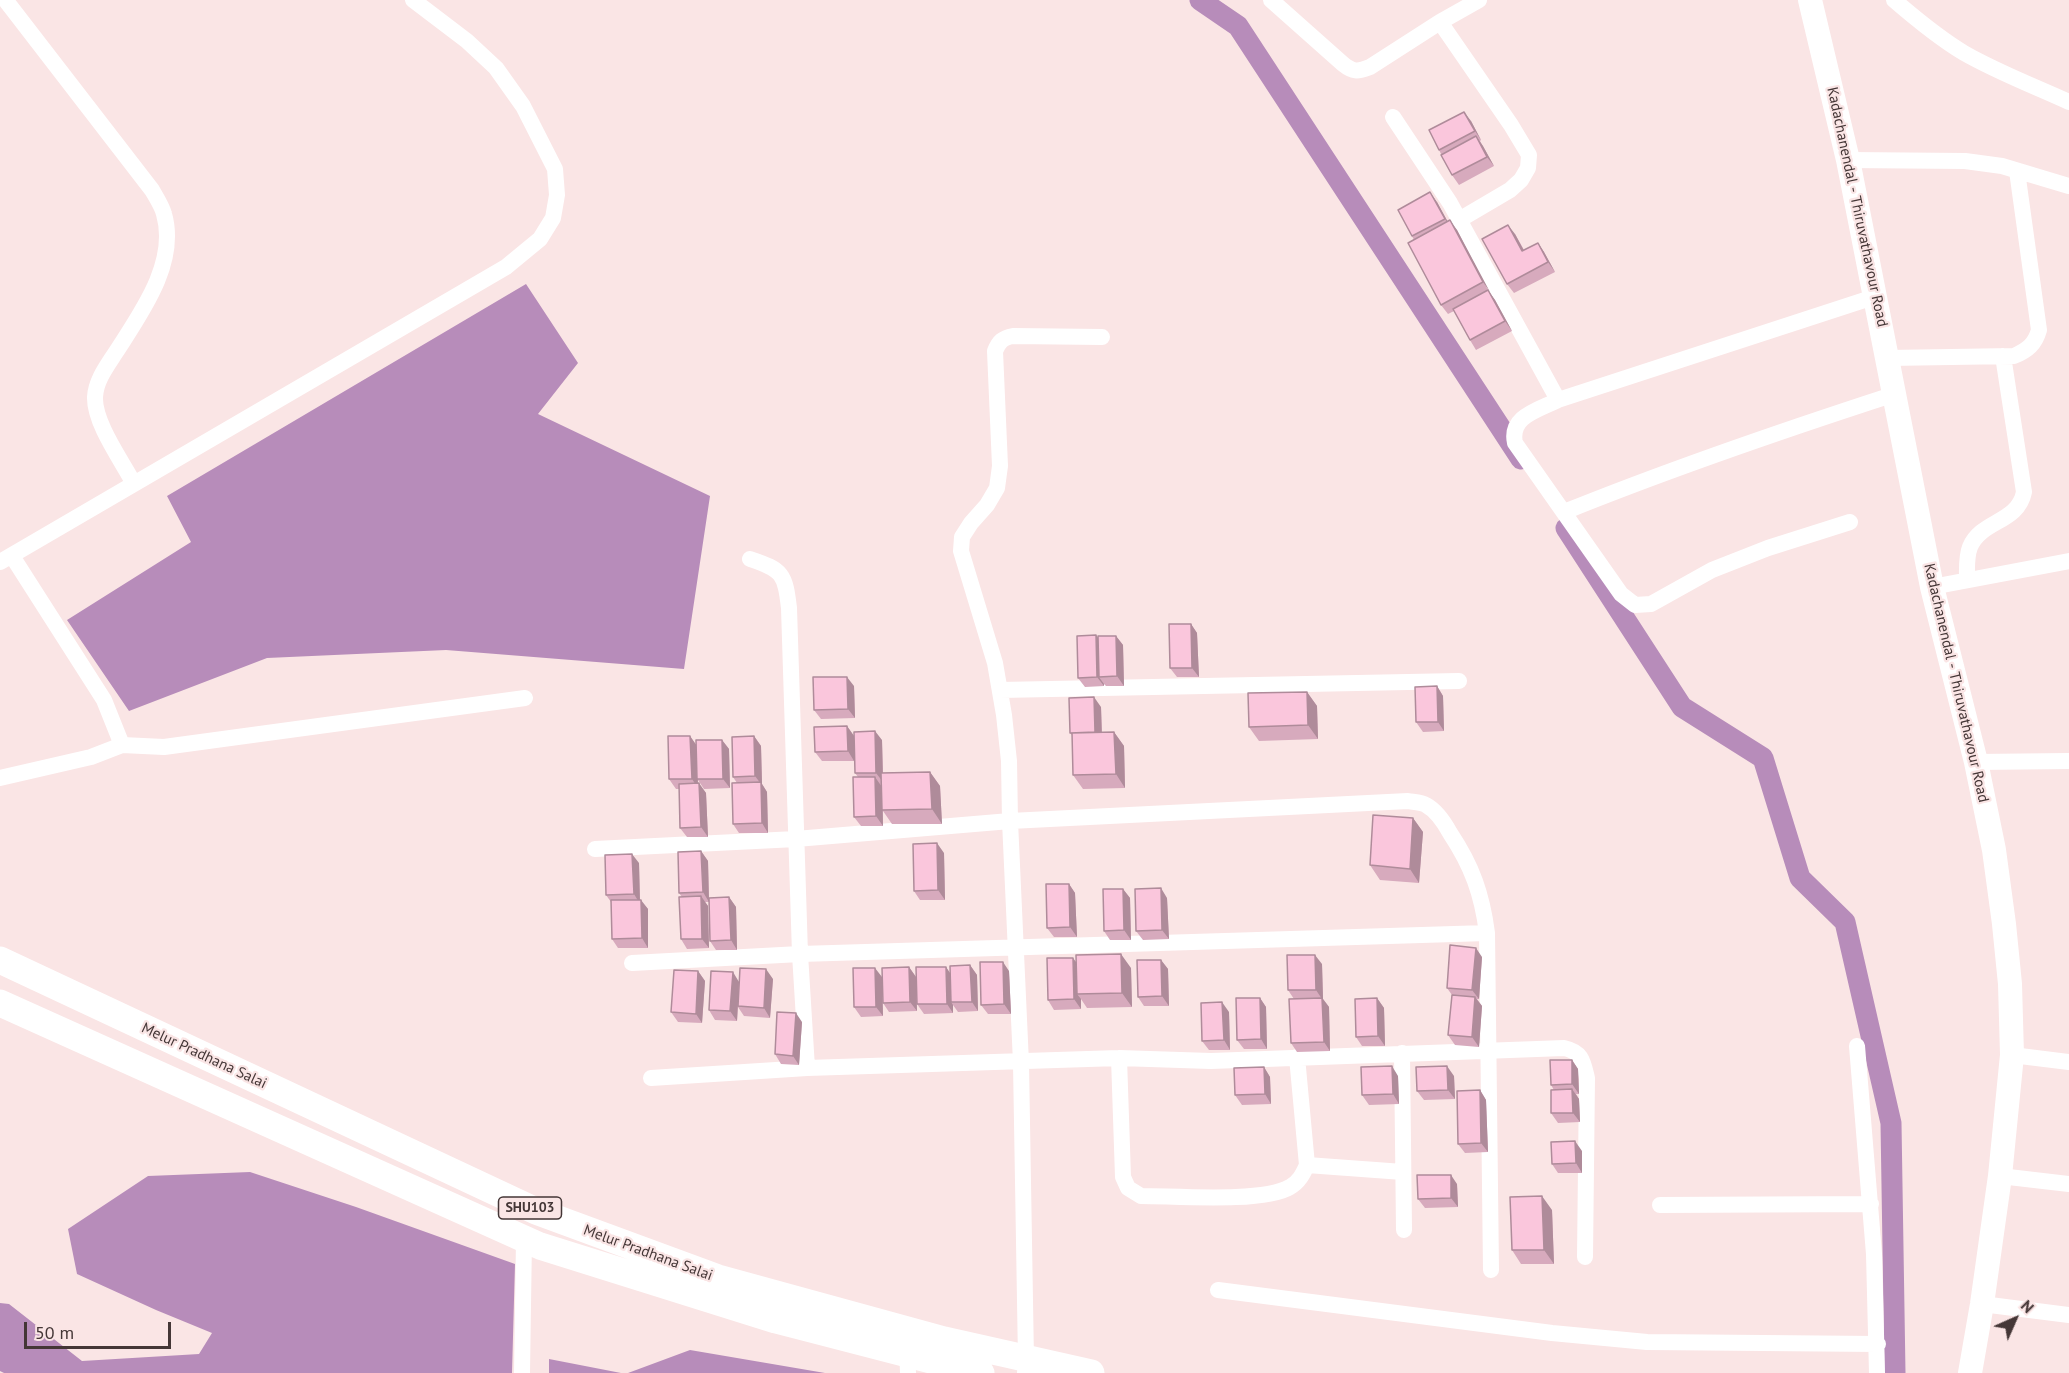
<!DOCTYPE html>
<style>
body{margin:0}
#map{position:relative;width:2069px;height:1373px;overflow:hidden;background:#fae5e5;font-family:"PT Sans",sans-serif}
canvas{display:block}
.north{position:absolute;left:1985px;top:1289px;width:60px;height:60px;-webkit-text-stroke:4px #fae5e5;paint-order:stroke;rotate:45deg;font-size:16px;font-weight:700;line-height:24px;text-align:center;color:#443636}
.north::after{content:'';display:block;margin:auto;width:21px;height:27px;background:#443636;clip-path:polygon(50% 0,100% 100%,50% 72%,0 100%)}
.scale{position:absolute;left:24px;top:1322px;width:147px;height:27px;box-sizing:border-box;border:3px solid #443636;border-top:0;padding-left:8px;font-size:18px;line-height:21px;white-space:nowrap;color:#443636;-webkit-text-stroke:4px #fae5e5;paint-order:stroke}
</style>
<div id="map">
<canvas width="2069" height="1373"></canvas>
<div class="north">N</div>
<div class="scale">50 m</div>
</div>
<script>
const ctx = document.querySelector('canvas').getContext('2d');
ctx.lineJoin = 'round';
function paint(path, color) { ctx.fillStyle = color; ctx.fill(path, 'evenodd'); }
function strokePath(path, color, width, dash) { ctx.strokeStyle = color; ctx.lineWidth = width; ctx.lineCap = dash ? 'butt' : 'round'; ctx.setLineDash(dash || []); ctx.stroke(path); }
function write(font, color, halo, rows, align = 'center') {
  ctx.font = font + ' "PT Sans",sans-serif'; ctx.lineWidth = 4.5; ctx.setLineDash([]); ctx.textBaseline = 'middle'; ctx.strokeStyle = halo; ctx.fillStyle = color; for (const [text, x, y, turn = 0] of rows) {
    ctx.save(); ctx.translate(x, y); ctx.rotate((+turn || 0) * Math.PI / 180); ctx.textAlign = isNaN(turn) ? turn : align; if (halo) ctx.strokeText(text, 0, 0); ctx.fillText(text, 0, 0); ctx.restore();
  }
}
paint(new Path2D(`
 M526,284L578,363L538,414L710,496L684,669L446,650L267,658L129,711L67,620L191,542L167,496Z
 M250,1172L356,1207L515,1264L512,1373H4L0,1371V1303L9,1304L82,1361L199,1354L212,1333L156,1310L77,1274L68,1229L148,1176Z
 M690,1350L825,1373H628Z
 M549,1359L621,1373H549Z`), '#b78cba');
strokePath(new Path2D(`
 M1200,0L1238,26L1521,459
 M1566,528L1682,707L1763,758L1800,878L1845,922L1891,1123L1895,1373`), '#b78cba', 21);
strokePath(new Path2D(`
 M1271,0L1343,64C1353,72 1357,72 1370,67L1440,22L1511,125L1529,155L1528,168L1521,180L1510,190L1459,220
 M1894,0C1916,19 1939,38 1964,53C1997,72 2034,86 2069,102
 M7,2L152,190C156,197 162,206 164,214C178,263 141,313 116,352C107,366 96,380 95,397C94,423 122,461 134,484
 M1440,22L1479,0
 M1393,117L1450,203L1558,400C1539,410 1509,416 1515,443L1621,594L1635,605L1651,604L1712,570L1768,548L1850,522
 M1848,160L1965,161L2002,166L2069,186
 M1888,358L2014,356C2028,350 2035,344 2039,330L2017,171
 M1558,400L1877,296
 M1564,512C1673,468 1784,430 1895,394
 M750,559C783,570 785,574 789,608L800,954L807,1068
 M0,562L506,267L540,239L553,218L557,195L555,169L523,106L496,68L467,41L413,0
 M1967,580C1967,569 1966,557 1970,547C1981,520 2018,523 2024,492L2003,356
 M1932,587L2069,561
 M1000,690L1459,681
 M122,745L164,747L525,698
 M1976,762L2069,761
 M0,778L91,757L122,745L104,700L12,556
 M595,849L796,839L1010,821L1408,801C1413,802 1421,802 1426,805C1437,811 1444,822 1450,833C1472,866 1482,894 1487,933L1491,1270
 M632,963L800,954L1487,933
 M1857,1046L1874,1254L1877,1373
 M1402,1053L1404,1230
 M2012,1055L2069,1062
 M1119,1058L1123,1177L1128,1188L1141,1196C1175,1196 1263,1203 1290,1187C1299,1182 1303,1174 1307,1165L1297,1057
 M651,1078L807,1068L1119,1058L1211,1061L1564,1048C1582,1052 1583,1061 1587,1078L1585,1257
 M1307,1165L1403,1172
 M2000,1176L2069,1184
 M1660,1205L1871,1204
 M1218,1290L1552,1333L1647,1342L1878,1344
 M1982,1304L2069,1315
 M907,1346L908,1373
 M522,1373L524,1239
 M1025,1373L1026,1360L1021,1063L1010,821L1009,761L1004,715L995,663L961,551L962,537L971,523L987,505L997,488L1000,466L995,351C999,341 1003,338 1013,336L1102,337`), '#fff', 16);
strokePath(new Path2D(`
 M1810,0L1848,160L1932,587L1976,762L1994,850L2004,924L2010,984L2012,1055L2000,1176L1982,1304L1970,1373`), '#fff', 24);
strokePath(new Path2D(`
 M0,960L536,1211L718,1278L944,1340L1091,1373
 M0,1003L540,1246L776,1320L981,1373`), '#fff', 27);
paint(new Path2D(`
 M1471,121L1481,140L1480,141L1494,166L1459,185L1452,175L1439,150Z
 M1437,202L1448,222L1457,230L1489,292L1495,300L1512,331L1476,350L1470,340L1454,311L1448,314L1441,305L1414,240L1412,236Z
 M1515,234L1524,250L1538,243L1544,252L1555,272L1514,293L1507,284Z
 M1191,624L1197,633L1199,677H1177L1170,668Z
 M1096,635L1098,638L1116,636L1123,645L1124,686H1106L1104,684V686L1085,687L1078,678Z
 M854,686L855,718L821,719L814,710Z
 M1437,686L1443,696L1444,731L1423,732L1416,722Z
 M1307,692L1317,706L1318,739L1259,741L1249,727Z
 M1101,707L1102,732H1114L1124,746L1125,788L1083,789L1073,775L1072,735L1070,733Z
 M847,726L854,736V761H822L815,752Z
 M690,736L696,745L722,740L729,749L730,788L704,789L698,780V783L706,793L708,837H687L680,828L679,789H676L669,779Z
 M754,736L761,746L762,784L767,792L768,833H739L733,824L737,783L733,777Z
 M882,740L883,773L930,772L940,786L942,824H892L883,811V826H861L854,817L858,777L855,773Z
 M1413,818L1423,832L1419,883L1380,880L1370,865Z
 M701,851L708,861L709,898L729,897L736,907L737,950H716L710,941L709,902H705L708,906L709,948L687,949L681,939L682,897L679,893Z
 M944,853L945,900H920L914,891Z
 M639,863L640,900L648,909V948H618L612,939L611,902L606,895Z
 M1069,884L1075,893L1077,937H1054L1047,928Z
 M1123,889L1130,898L1131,940H1110L1104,931Z
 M1167,898L1169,939L1143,940L1136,931Z
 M1482,957L1479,999H1477L1482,1006L1479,1047L1455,1045L1448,1035L1452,995L1447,988Z
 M1161,960L1168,969L1169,1006H1144L1138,997Z
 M1322,964L1323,999L1329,1007L1330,1051L1297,1052L1291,1043L1294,999L1288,990Z
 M970,965L977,975L978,1011L958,1012L953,1005V1013L924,1014L917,1004L946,967L950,973Z
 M909,967L916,977L917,1011L889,1012L883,1003Z
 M1131,968L1132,1007L1087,1008L1081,999V1009L1054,1010L1048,1000Z
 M698,971L705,981L702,1023L678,1022L671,1012Z
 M1009,971L1011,1014H988L981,1005Z
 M882,977L883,1016L861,1017L854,1007Z
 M773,979L770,1018L744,1016L738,1007L737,1021L715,1020L709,1010L739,981Z
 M1260,998L1266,1007L1267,1049H1244L1237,1040Z
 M1377,998L1384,1008L1385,1046H1362L1356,1037Z
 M1229,1012L1230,1050H1209L1202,1041Z
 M802,1022L799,1065L781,1064L775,1054Z
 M1572,1060L1578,1069L1579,1094H1576L1579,1099L1580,1122L1558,1123L1551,1113L1554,1090L1551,1085Z
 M1264,1067L1270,1077L1271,1104L1242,1105L1235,1095Z
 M1398,1076L1399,1104L1369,1105L1362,1095Z
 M1454,1076L1455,1099L1424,1100L1417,1091Z
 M1480,1090L1486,1100L1488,1152L1465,1153L1458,1144Z
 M1582,1151V1173H1558L1552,1164Z
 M1457,1184L1458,1207L1425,1208L1418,1199Z
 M1552,1210L1554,1264H1521L1512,1250Z`), '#d7aabd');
paint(new Path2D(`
 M1464,112L1471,121L1481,140L1475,131Z
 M1476,136L1483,146L1494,166L1487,157Z
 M1430,192L1437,202L1451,228L1445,219Z
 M1450,220L1457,230L1490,292L1483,282Z
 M1508,225L1515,234L1529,260L1522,251Z
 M1538,243L1544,252L1555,272L1548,262Z
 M1488,290L1495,300L1512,331L1505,321Z
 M1191,624L1197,633L1199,677L1192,668Z
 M1096,635L1103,645L1099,677L1104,684V686L1097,677Z
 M1116,636L1123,645L1124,686L1117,676Z
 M847,677L854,686L855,718L848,709Z
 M1437,686L1443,696L1444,731L1438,722Z
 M1307,692L1317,706L1318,739L1308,725Z
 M1094,697L1101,707L1102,742L1095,732Z
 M847,726L854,736V761L848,751Z
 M875,731L882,740L883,782L876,773Z
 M1114,732L1124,746L1125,788L1116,774Z
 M690,736L697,746L698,788L692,779Z
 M754,736L761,746L762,784L767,792L768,833L762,823L761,784L755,776Z
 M722,740L729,749L730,788L723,779Z
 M930,772L940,786L942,824L932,809Z
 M875,777L882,787L883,826L876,816Z
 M699,783L706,793L708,837L701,827Z
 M1413,818L1423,832L1419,883L1410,869Z
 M937,843L944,853L945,900L938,890Z
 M701,851L708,861L709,902L703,892Z
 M632,854L639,863L640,904L634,894Z
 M1069,884L1075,893L1077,937L1070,927Z
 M1161,888L1167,898L1169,939L1162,930Z
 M1123,889L1130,898L1131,940L1124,930Z
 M701,896L708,906L709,948L702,939Z
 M729,897L736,907L737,950L731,940Z
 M641,900L648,909V948L642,938Z
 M1476,948L1482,957L1479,999L1472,990Z
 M1121,954L1131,968L1132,1007L1122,993Z
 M1315,955L1322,964L1323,999L1329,1007L1330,1051L1324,1042L1322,999L1316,990Z
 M1073,958L1080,967L1077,994L1081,999V1009L1074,999Z
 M1161,960L1168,969L1169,1006L1162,996Z
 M1003,962L1009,971L1011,1014L1004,1004Z
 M970,965L977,975L978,1011L972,1002Z
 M909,967L916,977L917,1011L910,1002Z
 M946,967L952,976L951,1002L953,1005V1013L947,1004Z
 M875,968L882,977L883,1016L876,1007Z
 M766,969L773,979L770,1018L764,1008Z
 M698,971L705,981L702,1023L696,1014Z
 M733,972L739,982L737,1021L730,1011Z
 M1475,997L1482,1006L1479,1047L1472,1037Z
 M1260,998L1266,1007L1267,1049L1261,1039Z
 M1377,998L1384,1008L1385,1046L1378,1036Z
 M1222,1002L1229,1012L1230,1050L1224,1040Z
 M796,1013L802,1022L799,1065L793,1056Z
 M1572,1060L1578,1069L1579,1094L1572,1084Z
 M1392,1066L1398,1076L1399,1104L1393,1094Z
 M1447,1066L1454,1076L1455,1099L1448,1090Z
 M1264,1067L1270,1077L1271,1104L1265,1094Z
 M1572,1089L1579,1099L1580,1122L1573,1113Z
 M1480,1090L1486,1100L1488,1152L1481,1143Z
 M1575,1141L1582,1151V1173L1576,1163Z
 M1451,1175L1457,1184L1458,1207L1451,1198Z
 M1542,1196L1552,1210L1554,1264L1544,1250Z`), '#af8b9a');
const building = new Path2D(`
 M1464,112L1475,131L1439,150L1429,130Z
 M1476,136L1487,157L1452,175L1441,155Z
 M1430,192L1445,219L1412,236L1398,210Z
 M1450,220L1483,282L1441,305L1408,243Z
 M1508,225L1522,251L1538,243L1548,262L1507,284L1482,239Z
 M1488,290L1505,321L1470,340L1453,309Z
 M1169,624H1191L1192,668H1170Z
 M1096,635L1097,677L1078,678L1077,636Z
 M1098,636H1116L1117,676L1099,677Z
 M813,677H847L848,709L814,710Z
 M1437,686L1438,722H1416L1415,687Z
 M1307,692L1308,725L1249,727L1248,693Z
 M1094,697L1095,732L1070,733L1069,698Z
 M847,726L848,751L815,752L814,727Z
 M875,731L876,773H855L854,732Z
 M1114,732L1116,774L1073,775L1072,733Z
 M668,736H690L692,779H669Z
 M754,736L755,776L733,777L732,737Z
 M696,740H722L723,779H697Z
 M930,772L932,809L882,810L881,773Z
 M853,777H875L876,816L854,817Z
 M761,782L762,823L733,824L732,783Z
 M699,783L701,827L680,828L679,784Z
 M1373,815L1413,818L1410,869L1370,865Z
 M937,843L938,890L914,891L913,844Z
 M701,851L703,892L679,893L678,852Z
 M632,854L634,894L606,895L605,855Z
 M1046,884H1069L1070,927L1047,928Z
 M1161,888L1162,930L1136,931L1135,889Z
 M1103,889H1123L1124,930L1104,931Z
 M701,896L702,939H681L679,897Z
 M729,897L731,940L710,941L709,898Z
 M611,900H641L642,938L612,939Z
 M1450,945L1476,948L1472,990L1447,988Z
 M1121,954L1122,993L1077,994L1076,955Z
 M1287,955H1315L1316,990H1288Z
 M1047,958H1073L1074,999L1048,1000Z
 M1137,960H1161L1162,996L1138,997Z
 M980,962H1003L1004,1004L981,1005Z
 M970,965L972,1002H951L950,966Z
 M909,967L910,1002L883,1003L882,968Z
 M916,967H946L947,1004H917Z
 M740,968L766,969L764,1008L738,1006Z
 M853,968H875L876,1007H854Z
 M674,970L698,971L696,1014L671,1012Z
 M711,971L733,972L730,1011L709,1010Z
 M1452,995L1475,997L1472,1037L1448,1035Z
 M1236,998H1260L1261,1039L1237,1040Z
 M1322,998L1324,1042L1291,1043L1289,999Z
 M1377,998L1378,1036L1356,1037L1355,999Z
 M1222,1002L1224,1040L1202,1041L1201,1003Z
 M777,1012L796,1013L793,1056L775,1054Z
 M1550,1060H1572V1084L1551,1085Z
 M1392,1066L1393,1094L1362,1095L1361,1067Z
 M1447,1066L1448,1090L1417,1091L1416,1067Z
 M1264,1067L1265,1094L1235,1095L1234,1068Z
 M1572,1089L1573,1113H1551V1090Z
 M1480,1090L1481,1143L1458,1144L1457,1091Z
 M1575,1141L1576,1163L1552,1164L1551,1142Z
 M1417,1175H1451V1198L1418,1199Z
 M1542,1196L1544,1250H1512L1510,1197Z`);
paint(building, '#fac6dc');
strokePath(building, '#af8b9a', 1.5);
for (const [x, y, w] of [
 [530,1208,63]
]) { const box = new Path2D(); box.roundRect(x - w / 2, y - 11, w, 22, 4.5); ctx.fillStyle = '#fae5e5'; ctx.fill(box); strokePath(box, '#443636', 1.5); }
write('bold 14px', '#443636', null, [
 ["SHU103",530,1208]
]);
write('15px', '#443636', '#fae5e5', [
 ["Kadachanendal - Thiruvathavour Road",1857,207,78],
 ["Kadachanendal - Thiruvathavour Road",1956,683,77],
 ["Melur Pradhana Salai",204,1056,25],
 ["Melur Pradhana Salai",648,1253,20]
]);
</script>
